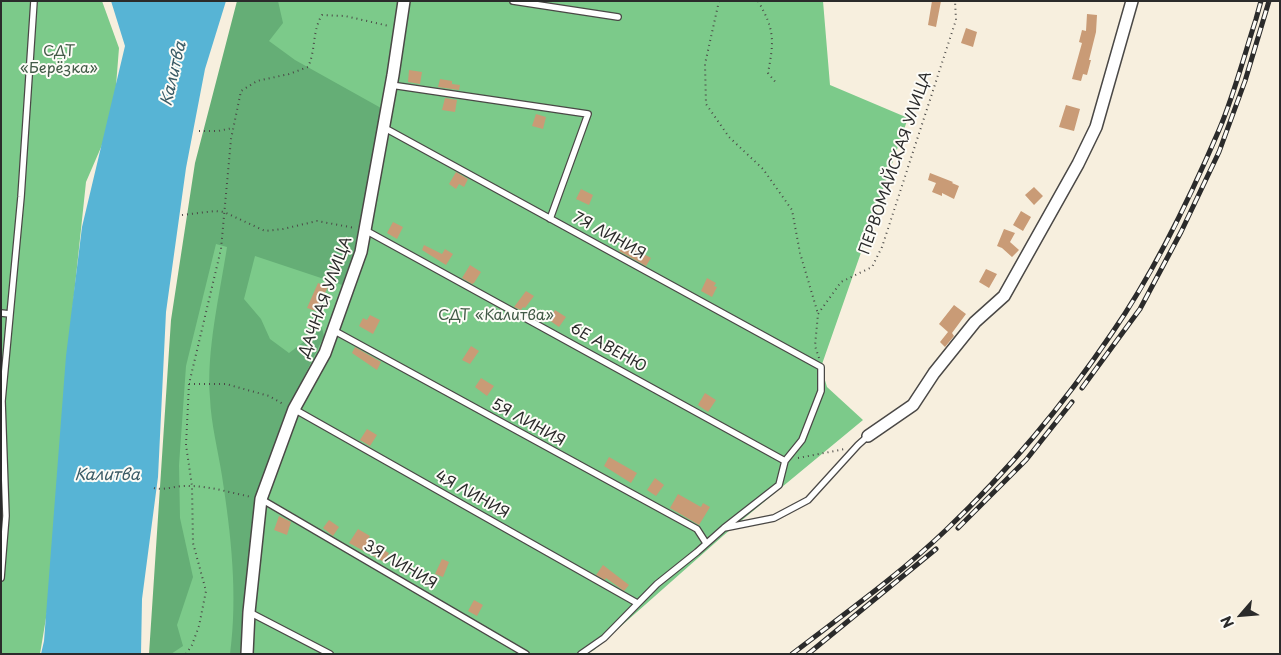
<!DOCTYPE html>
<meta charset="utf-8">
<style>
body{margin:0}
#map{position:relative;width:1281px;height:655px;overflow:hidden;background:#f7efde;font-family:"Playpen Sans",sans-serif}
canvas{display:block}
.frame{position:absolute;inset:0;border:2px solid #2b2b2b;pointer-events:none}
.north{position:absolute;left:1216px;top:590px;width:50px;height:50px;-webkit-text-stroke:4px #fdfcf7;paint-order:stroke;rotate:243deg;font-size:14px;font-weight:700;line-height:20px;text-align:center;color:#2b2b2b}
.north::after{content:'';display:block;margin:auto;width:18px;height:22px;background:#2b2b2b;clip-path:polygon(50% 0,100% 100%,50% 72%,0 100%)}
</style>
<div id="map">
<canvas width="1281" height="655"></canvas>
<div class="frame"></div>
<div class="north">N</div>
</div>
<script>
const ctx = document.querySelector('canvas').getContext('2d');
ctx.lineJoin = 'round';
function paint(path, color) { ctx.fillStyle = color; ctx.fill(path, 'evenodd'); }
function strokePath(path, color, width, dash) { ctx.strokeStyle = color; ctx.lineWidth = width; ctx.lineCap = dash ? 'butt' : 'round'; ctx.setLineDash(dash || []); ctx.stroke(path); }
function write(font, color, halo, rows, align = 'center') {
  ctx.font = font + ' "Playpen Sans",sans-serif'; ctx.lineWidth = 4; ctx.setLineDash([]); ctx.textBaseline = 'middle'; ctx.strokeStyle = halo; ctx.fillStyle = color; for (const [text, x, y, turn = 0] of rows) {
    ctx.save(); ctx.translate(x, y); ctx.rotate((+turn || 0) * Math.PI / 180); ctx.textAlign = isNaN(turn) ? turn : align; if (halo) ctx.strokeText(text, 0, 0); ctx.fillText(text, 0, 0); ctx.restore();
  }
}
paint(new Path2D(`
 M1,1H102L119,48L114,111L102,145L86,182L70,333L60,534L40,654H1Z
 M251,1H823L830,85L908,118L821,367L827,387L863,420L724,535L594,650L586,654H155L181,284Z`), '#7cca8a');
paint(new Path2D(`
 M237,1H278L283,23L269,41L295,60L381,108L354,253L342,285L255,256L244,299L261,319L270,339L289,353L322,328L324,336L283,419L253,511L244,654H230C238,595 231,534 222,476C218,450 211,424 210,398C206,352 220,293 227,247L216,244L186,366L179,465L180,518L193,577L177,625L183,646L171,654H149L171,320L195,163Z`), '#65ae76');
paint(new Path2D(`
 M111,1H226L205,69L186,168L166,312L158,477L142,599L141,654H41L44,641L66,356L82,227L125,46Z`), '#57b4d5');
paint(new Path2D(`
 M932,1H941L936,27L928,25Z
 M1087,14L1097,15L1096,32L1089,60H1091L1087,75L1083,74L1081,81L1072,79L1082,43L1079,42L1082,30L1086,31Z
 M966,28L977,32L973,47L961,43Z
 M409,70L422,72L420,84L408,82Z
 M440,79L452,81V84L460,85L459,90L438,87Z
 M445,98L457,100L455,112L442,110Z
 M1066,105L1080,109L1074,131L1059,127Z
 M536,114L546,117L543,129L532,126Z
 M456,172L468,179L464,187L459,184L456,189L449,184Z
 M930,173L953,182L952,183L959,186L954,199L942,193V196L932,192L936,183L928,180Z
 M1034,187L1043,196L1034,205L1025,195Z
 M581,189L593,195L589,205L576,199Z
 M1021,211L1031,217L1023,231L1013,225Z
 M393,222L403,227L397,239L387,233Z
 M1004,229L1015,233L1010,242L1019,250L1012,257L1002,248L997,246Z
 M624,243L651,258L646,266L619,251Z
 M424,245L442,254L445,249L453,254L446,265L422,250Z
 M470,265L481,272L474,283L472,284L462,278Z
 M986,269L997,274L989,288L979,282Z
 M707,278L716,283L714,286L717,287L712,297L701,291Z
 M318,283L328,287L316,311L307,308Z
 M526,291L534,296L525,308L523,307L521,310L514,307Z
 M954,305L966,314L952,333L954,336L945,347L940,342L948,332L939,324Z
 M555,310L566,317L559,327L549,320Z
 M370,315L380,320L373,334L359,326L363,318L367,320Z
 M471,346L479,351L470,364L462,360Z
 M355,347L381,362L377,370L352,353Z
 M481,378L494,386L487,396L475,387Z
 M705,393L716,400L708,412L698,405Z
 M367,429L377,435L370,446L360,440Z
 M609,457L637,473L631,483L604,466Z
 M655,478L664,485L656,496L647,490Z
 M678,494L701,507L703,503L710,507L699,525L670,508Z
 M279,516L291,522L287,535L274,530Z
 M329,520L339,527L333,536L323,528Z
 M358,529L370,536L367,541L389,553L384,562L349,543Z
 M442,559L449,562L443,577L435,574Z
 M603,565L629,585L624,591L606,578L605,580L596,575Z
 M474,600L483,605L477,616L468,611Z`), '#c99b76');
const lane = new Path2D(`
 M513,1L618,17
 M391,85L588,114L550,219
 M383,127L821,367V391L802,440L785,461L779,485L724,528
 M365,230L785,461
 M1,313L10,314
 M333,330L697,529L706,543
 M294,409L637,603
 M261,499L526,654
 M1,578L6,516L2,401L21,197L34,1
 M249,612L330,654
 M581,654L604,638L657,584L697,552L724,528L774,518L808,500L858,445L868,436`);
const street = new Path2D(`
 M868,436L913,405L934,373L975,322L1004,296L1078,164L1096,127L1132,1
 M247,654L249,612L261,499L294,409L325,353L361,252L393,75L404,1`);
strokePath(lane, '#4a4846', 8);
strokePath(street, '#4a4846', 14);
strokePath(new Path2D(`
 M719,1L705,64L706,104L729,137L763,169L792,210L800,253L818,314
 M758,1C775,30 774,41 768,73L777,84
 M199,131H218L233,128
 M182,215L215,211L224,212L265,231L283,229L317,221L355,228
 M819,358L815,346L818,314L841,282L872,267L882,247L956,20L955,1
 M189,384H226L269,396L285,405
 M798,458L845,449
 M154,488C164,491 177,485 189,486C210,486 231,493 252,497
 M186,654L192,645L199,626L206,591L193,543L192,486L186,445L189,384L221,249L231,139L241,91L257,81L289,74L308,67C316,50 312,31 322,15L345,16L389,26`), '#4a4846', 2, [1, 4]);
strokePath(lane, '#fff', 5.5);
strokePath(street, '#fff', 11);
const rail = new Path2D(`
 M1082,388L1140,309L1181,232L1219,152L1245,81L1269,1
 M958,528L1026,460L1072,402
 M792,654C844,614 899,575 946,530C1008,471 1064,404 1112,333C1155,271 1189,200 1219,130C1234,95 1244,56 1256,19L1261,1
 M808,654L936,549`);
strokePath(rail, '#2b2b2b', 5);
strokePath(rail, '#fdfcf7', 3, [9]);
write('15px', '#435b48', '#fdfcf7', [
 ["СДТ",59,52],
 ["«Берёзка»",59,69],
 ["СДТ «Калитва»",496,316]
]);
write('15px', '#2b2b2b', '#fdfcf7', [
 ["ПЕРВОМАЙСКАЯ УЛИЦА",896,163,-71],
 ["7Я ЛИНИЯ",609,236,29],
 ["ДАЧНАЯ УЛИЦА",326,297,-70],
 ["6Е АВЕНЮ",608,348,29],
 ["5Я ЛИНИЯ",528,423,29],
 ["4Я ЛИНИЯ",472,495,29],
 ["3Я ЛИНИЯ",400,565,30]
]);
write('italic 16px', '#3a5b66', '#fdfcf7', [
 ["Калитва",174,74,-77],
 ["Калитва",107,476]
]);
</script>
